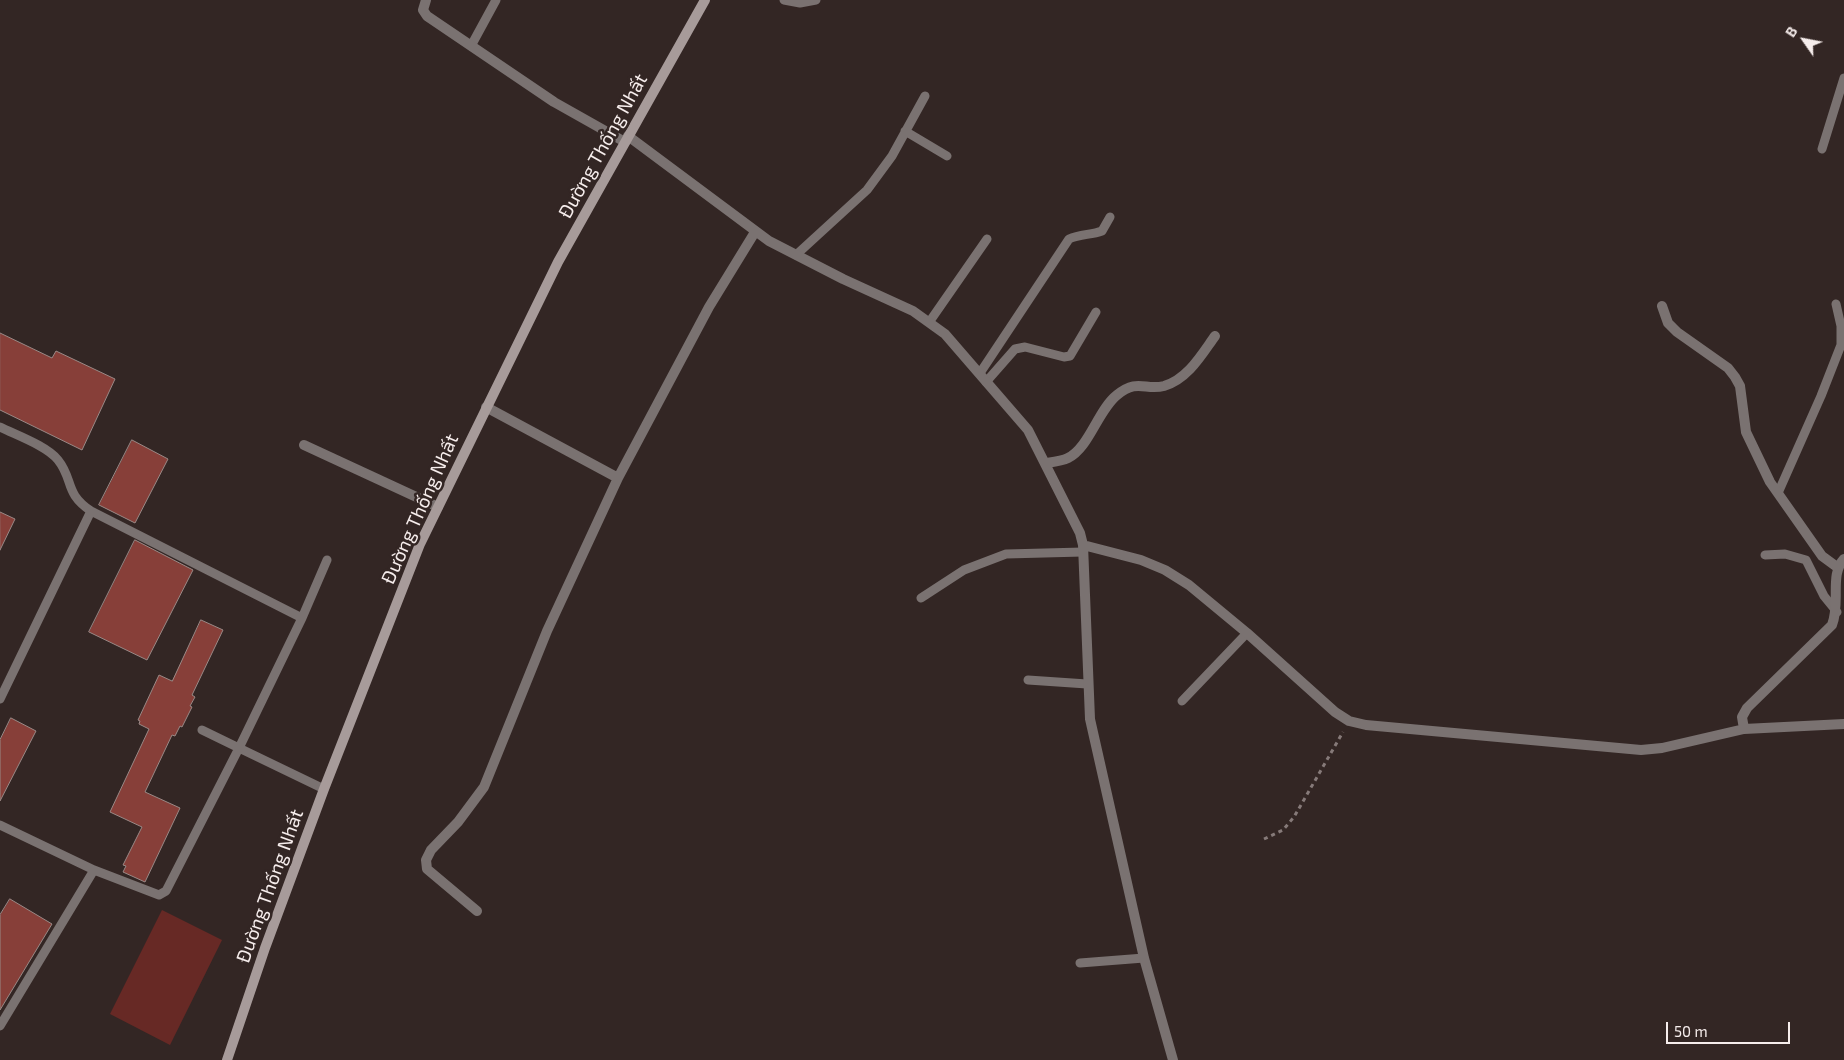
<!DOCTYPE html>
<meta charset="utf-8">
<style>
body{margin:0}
#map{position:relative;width:1844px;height:1060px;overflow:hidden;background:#332624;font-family:"Exo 2",sans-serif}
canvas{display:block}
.north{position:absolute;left:1779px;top:15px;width:50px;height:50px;-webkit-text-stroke:4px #332624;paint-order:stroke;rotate:303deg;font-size:14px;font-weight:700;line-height:20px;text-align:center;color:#f6edec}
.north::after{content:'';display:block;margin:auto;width:18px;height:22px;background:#f6edec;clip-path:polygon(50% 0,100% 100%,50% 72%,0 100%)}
.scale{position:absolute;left:1666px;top:1022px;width:124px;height:22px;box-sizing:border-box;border:2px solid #f6edec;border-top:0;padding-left:6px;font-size:15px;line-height:18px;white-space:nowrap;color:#f6edec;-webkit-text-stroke:4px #332624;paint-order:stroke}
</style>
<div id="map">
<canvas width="1844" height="1060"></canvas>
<div class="north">B</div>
<div class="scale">50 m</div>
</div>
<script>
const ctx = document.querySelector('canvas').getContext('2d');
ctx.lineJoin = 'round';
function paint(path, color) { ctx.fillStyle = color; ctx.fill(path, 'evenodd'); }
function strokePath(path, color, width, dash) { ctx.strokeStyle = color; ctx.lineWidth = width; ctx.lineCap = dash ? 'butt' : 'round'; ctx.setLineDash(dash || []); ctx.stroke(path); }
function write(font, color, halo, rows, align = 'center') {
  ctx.font = font + ' "Exo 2",sans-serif'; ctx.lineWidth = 5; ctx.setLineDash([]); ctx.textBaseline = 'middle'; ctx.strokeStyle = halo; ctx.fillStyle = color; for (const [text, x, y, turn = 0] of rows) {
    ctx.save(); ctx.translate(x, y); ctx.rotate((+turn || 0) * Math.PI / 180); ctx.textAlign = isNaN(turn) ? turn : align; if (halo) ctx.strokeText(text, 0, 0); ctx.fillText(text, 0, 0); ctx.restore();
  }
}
paint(new Path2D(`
 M162,910L222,940L170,1045L110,1014Z`), '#672925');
const building = new Path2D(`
 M0,333L52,358L56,351L115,379L82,450L0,410Z
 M132,440L168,459L135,523L99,505Z
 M0,512L15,519L0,550Z
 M135,540L193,570L147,660L89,632Z
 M201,620L223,630L192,695L195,697L190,706L192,707L182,727L180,726L175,736L172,735L145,792L180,808L145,882L123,872L126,866L123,865L142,827L110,812L149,729L139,724L140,721L138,720L159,675L172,681Z
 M11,718L36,731L0,801V740Z
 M10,899L52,924L0,1010V915Z`);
paint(building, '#873f39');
strokePath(building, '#9a8986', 1);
strokePath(new Path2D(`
 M1264,839L1283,830L1294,817L1343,732`), '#867a79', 3, [4, 4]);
strokePath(new Path2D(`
 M784,0L800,3L816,0
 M471,46L496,0
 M905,131L947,156
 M1822,149L1844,78
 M796,255L867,190L892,156L925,96
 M930,321L987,239
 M980,373L1069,239C1080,234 1091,235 1102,231L1110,217
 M986,382L1015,349L1025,347L1064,357L1070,356L1096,312
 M0,427C16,435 47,446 58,460C74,480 64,493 91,511L302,618L239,748L202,730
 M1778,493L1821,396L1841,345V326L1836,304
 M1765,555L1785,554L1806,560L1824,596L1837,612
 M921,598L964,570L1006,554L1083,552
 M302,618L327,560
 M1028,680L1087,684
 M0,699L91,511
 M1182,701L1247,633
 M0,825L94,870L159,895L166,891L239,748L324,789
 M1080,963L1144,958
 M0,1026L94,870`), '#7a7271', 9);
strokePath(new Path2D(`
 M426,0L423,10L427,16L554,102L625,142
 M628,136L769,241L843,279L913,311L945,334L1028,430L1080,533L1083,545L1090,719L1144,958L1173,1060
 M1662,306L1668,323L1677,332L1728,368L1735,377L1740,386L1746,432L1770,482L1822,556L1837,567
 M486,407L618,478
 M304,445L438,507
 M1046,463C1053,462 1062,461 1068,458C1089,448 1098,410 1117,395C1138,378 1145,391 1164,386C1188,379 1202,354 1215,336
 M1083,545L1141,560L1165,570L1189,585L1247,633L1335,712L1349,721L1366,725L1641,750L1662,748L1744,729L1844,724
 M1744,729L1742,717L1747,708L1832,625C1841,602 1829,575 1844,559
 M477,911L427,869L426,860L431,850L458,822L484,787L547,631L618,478L709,307L755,232`), '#7a7271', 10);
strokePath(new Path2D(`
 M227,1060L265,948L324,789L420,544L558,262L705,0`), '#a79b9a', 10);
write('19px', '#f6edec', '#332624', [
 ["Đường Thống Nhất",603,146,-61],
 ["Đường Thống Nhất",420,509,-66],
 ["Đường Thống Nhất",270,886,-70]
]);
</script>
